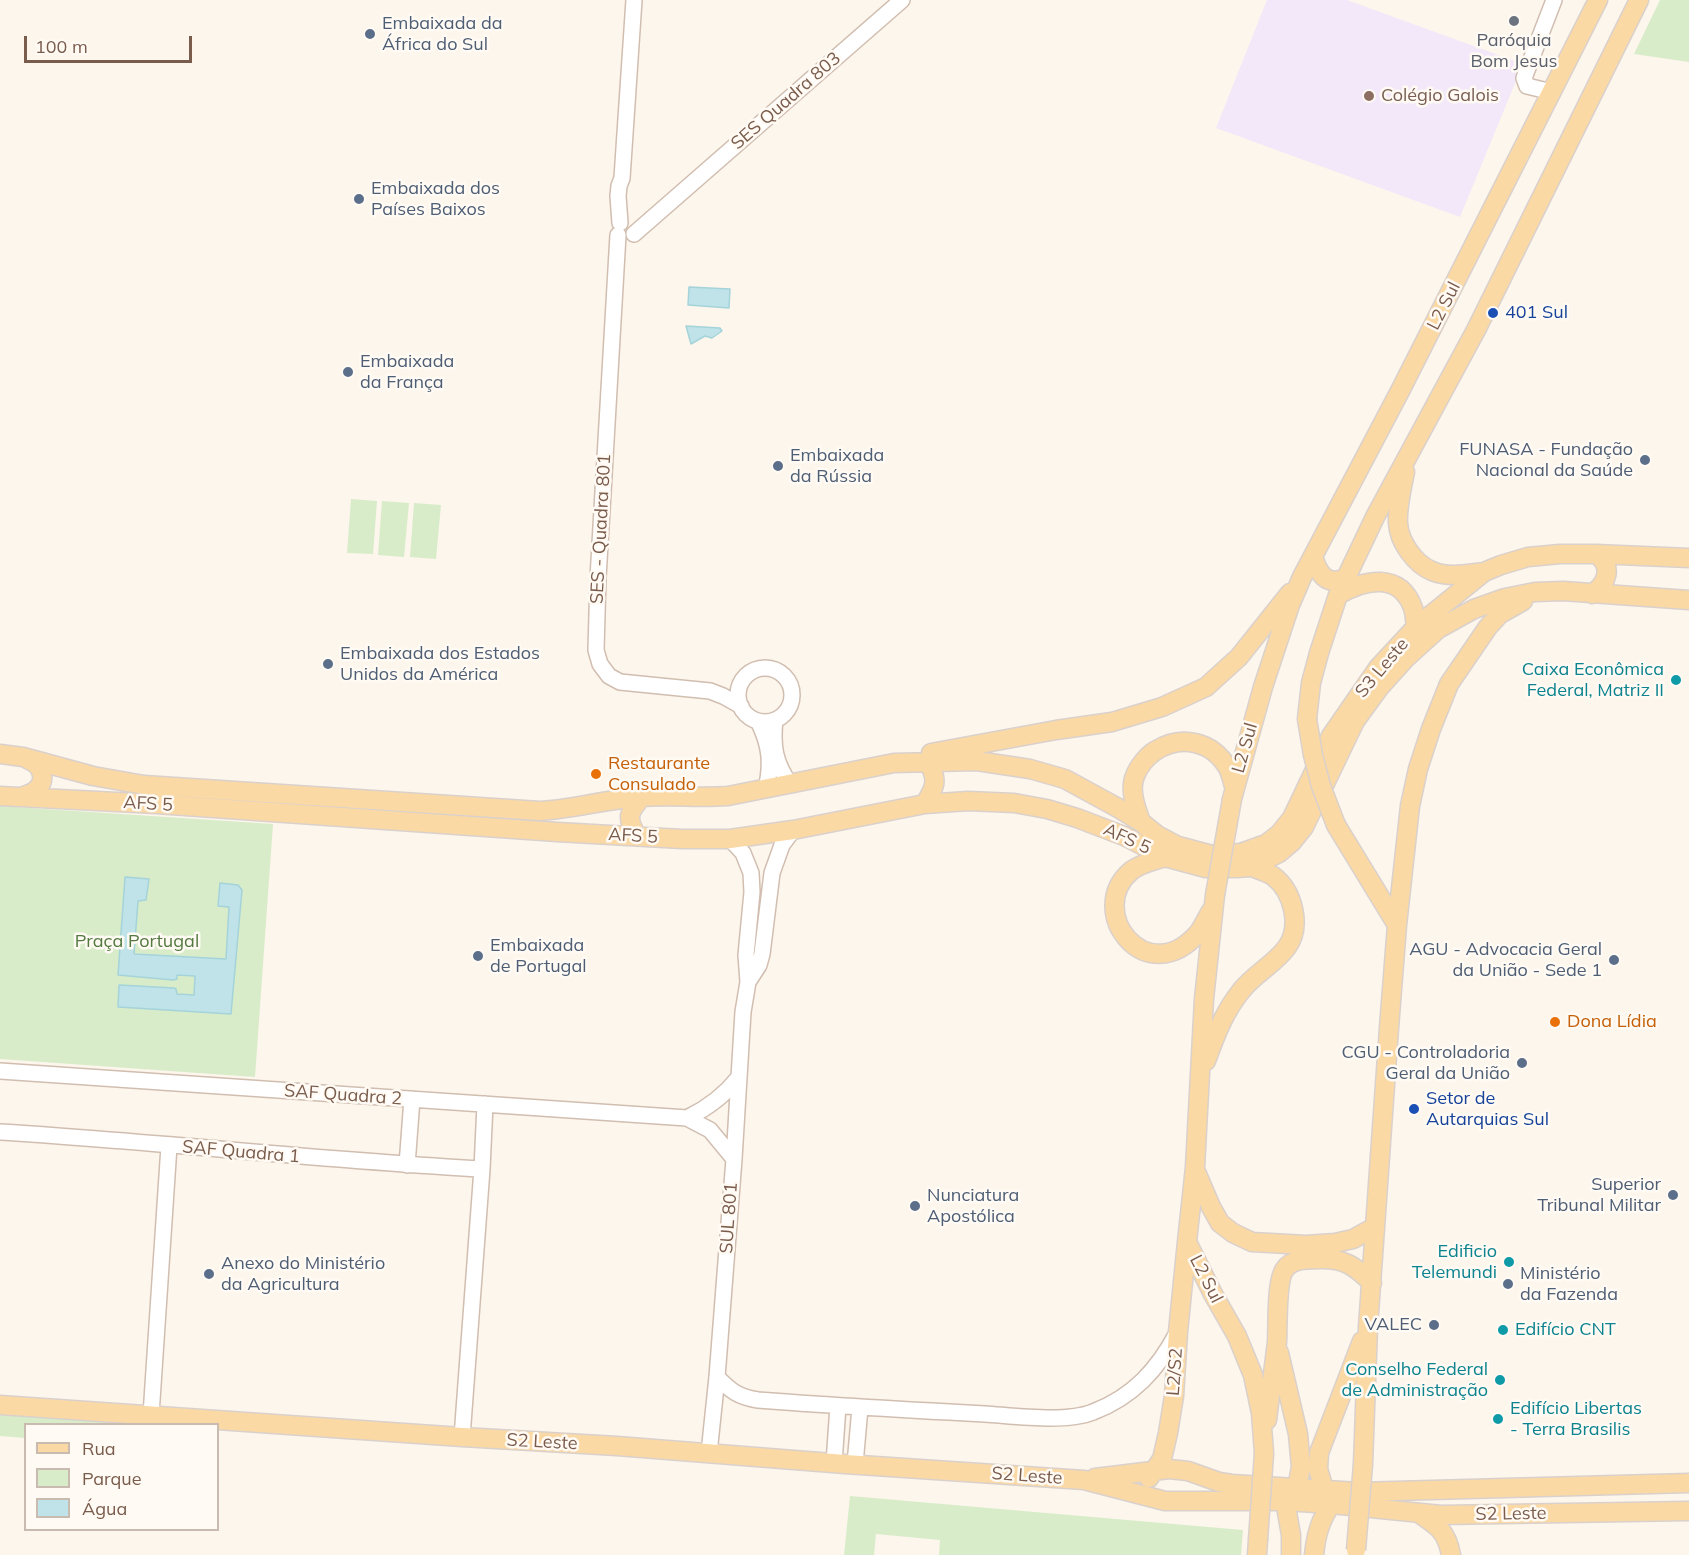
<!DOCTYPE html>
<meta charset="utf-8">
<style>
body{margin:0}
#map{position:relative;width:1689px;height:1555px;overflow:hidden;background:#fdf6ec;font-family:Mulish,sans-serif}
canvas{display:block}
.legend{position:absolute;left:24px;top:1423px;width:195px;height:108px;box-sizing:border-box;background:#fffaf3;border:2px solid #cabbb1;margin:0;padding:8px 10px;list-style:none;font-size:18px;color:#7a5c4d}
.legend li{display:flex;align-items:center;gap:12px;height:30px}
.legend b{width:30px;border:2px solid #cabbb1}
.scale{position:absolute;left:24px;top:36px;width:168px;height:27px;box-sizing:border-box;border:3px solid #7a5c4d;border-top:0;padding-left:8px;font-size:18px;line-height:21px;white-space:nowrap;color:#7a5c4d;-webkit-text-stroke:4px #fffaf3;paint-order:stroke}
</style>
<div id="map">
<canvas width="1689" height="1555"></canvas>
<ul class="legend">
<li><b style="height:8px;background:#fbd9a5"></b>Rua</li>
<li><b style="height:16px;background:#d8ecc9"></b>Parque</li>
<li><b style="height:16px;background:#bfe3e8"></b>Água</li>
</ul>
<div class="scale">100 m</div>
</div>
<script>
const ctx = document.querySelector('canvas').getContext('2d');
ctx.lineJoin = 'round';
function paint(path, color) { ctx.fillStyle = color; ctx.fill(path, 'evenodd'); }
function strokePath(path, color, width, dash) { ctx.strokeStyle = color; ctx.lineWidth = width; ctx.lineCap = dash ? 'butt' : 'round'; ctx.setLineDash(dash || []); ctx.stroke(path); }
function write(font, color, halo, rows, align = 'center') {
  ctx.font = font + ' Mulish,sans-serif'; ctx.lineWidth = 5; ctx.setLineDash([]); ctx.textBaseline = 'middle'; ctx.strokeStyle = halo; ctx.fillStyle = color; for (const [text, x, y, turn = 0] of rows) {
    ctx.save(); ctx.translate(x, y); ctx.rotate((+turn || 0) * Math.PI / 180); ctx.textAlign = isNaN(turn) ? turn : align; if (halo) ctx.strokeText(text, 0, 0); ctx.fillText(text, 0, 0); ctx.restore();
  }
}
paint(new Path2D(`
 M1267,0H1347L1523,64L1460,217L1216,128Z`), '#f3e8fa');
paint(new Path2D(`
 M1660,0H1689V62L1634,54Z
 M351,499L377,501L373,554L347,553Z
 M382,501L409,503L404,557L378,555Z
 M414,503L441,505L436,559L410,557Z
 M0,806L273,824L255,1077L0,1059Z
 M0,1407L190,1424H26L25,1438L0,1436Z
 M850,1496L1243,1530L1241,1555H939L940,1540L876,1534L874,1555H844Z`), '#d8ecc9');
const water = new Path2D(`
 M689,287L730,289L729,308L688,305Z
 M686,326L720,328L722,331L712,338L705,336L691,344Z
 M125,877L149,879L146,900L138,901L134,954L226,959L229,907L218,906L220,883L238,885L242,890L231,1014L118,1007L119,985L174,988L176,989L177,994L194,995L195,976L177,975V979L173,980L118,975Z`);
paint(water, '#bfe3e8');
strokePath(water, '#a5d3da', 1.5);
const minor = new Path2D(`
 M1552,92L1527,86L1524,78L1554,0
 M620,223L618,196L619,186L622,178L634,0
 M634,234L902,0
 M618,235L598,578L596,650L600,664L609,676L620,682L710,691L723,696L741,706
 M738 695a27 27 0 1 1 54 0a27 27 0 1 1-54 0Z
 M775,720C772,746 775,763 790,784
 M758,721C770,745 772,763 766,789
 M748,982L759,965L762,954L772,873L782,845L793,830
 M0,1071L687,1118L710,1130L734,1159
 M687,1118C708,1108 724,1096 739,1077
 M0,1132C161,1142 321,1160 482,1169
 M407,1165L412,1099
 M717,1377C731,1391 738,1397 758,1400C834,1406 909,1410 985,1414C1015,1416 1066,1423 1093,1412C1133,1397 1158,1369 1177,1333
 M151,1415L169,1146
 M462,1437L482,1169L485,1104
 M709,1453L717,1377L734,1159L743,1012L748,982L746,955L752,892L751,873L743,853L730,839
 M834,1463L838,1406
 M855,1464L860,1408`);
const major = new Path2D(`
 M1405,472C1402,487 1397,508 1398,523C1399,542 1415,564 1432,571C1448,578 1467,574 1484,572
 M1313,556C1318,573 1326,587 1346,578
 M1592,594C1607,584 1614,566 1596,554
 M1338,595C1365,579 1400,572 1413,608C1415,614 1415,621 1416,627
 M1307,719L1311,683L1319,653L1338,595L1346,578L1375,517L1476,330L1639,0
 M931,753L1056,730L1112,722L1162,707L1206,687L1239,657L1290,593
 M0,754L23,757L93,776L144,785L540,811C574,809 607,799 641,797C670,795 699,798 728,796L894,763L977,761L1030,769L1065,779L1120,809L1141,822L1157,835L1178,846L1212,855L1241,853L1266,844L1279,834L1292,818L1331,736L1378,668L1416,627L1484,572L1501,565L1528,557L1560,554H1596L1689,558
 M0,796L156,804L557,832L682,839H730L793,830L925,804L968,801L1014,803L1047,809L1077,818L1124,836L1165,857L1206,868H1236L1252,867L1279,853L1292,842L1304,827L1355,721L1379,688L1406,658L1438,629L1474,609L1505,598L1535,592L1563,591L1689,600
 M21,797C26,795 31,794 35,791C48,781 42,765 29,760
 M1232,799L1263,687L1290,605L1302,577L1400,391L1598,0
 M925,804C936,786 938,780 928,761
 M1141,822C1136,808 1129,790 1135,776C1138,767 1147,756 1155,751C1181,734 1212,741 1228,768C1231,774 1232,780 1234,786
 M1336,825L1397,925
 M637,836C626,818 628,812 642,797
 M1165,857C1154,861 1141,863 1131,871C1084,911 1147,993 1199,932C1203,926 1207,918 1211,911
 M1215,895L1204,999L1195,1167L1187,1242L1213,1294L1237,1336L1253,1375L1261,1413L1264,1453
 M1206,1061C1215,1036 1224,1012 1241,991C1254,974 1275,964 1287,947C1302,926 1293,891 1273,876C1267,872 1259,870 1252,867
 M1196,1172L1211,1207L1220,1223L1233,1233L1252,1242L1306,1245L1335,1243L1353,1239L1375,1227
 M1279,1353L1298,1434L1301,1467L1297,1488
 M0,1405L462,1437L617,1446L845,1464L1084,1480L1165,1501H1285L1331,1504L1441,1515L1689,1511
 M1267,1420C1270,1394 1274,1368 1277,1342C1278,1326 1276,1280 1285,1269C1292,1258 1308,1260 1319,1259C1344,1258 1355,1266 1372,1283
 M1363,1464L1368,1327L1389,1028L1397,925L1410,806L1418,769L1431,729L1449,684L1488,627L1500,614L1523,601
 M1095,1478L1169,1469L1188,1471L1219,1482L1232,1484L1358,1492L1689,1483
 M1149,1478L1162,1459L1168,1433L1174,1396L1178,1332L1187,1242
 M1324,1489L1318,1469L1319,1453L1362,1341
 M1285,1501L1291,1535V1555
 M1420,1514C1438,1526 1447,1532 1451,1555
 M1257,1555L1258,1540
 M1314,1555C1316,1535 1320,1521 1331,1504`);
strokePath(minor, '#d1beb0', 18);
strokePath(major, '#dad1cd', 21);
strokePath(minor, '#fff', 15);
strokePath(major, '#fbd9a5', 18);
const majorBridge = new Path2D(`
 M1307,719L1313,755L1321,786L1336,825
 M1215,895L1232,799
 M1258,1540L1264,1453
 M1356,1550L1363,1464`);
strokePath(majorBridge, '#dad1cd', 21, []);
strokePath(majorBridge, '#fbd9a5', 18);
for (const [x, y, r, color] of [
 [1514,21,6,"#6b7280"],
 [370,34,6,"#5c6f8a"],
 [1369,96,6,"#8d6e63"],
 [359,199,6,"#5c6f8a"],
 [1493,313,6,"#1a4fb4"],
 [348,372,6,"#5c6f8a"],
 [1645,460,6,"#5c6f8a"],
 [778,466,6,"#5c6f8a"],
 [328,664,6,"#5c6f8a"],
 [1676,680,6,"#0f9aa8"],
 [596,774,6,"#e8710a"],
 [478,956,6,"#5c6f8a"],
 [1614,960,6,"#5c6f8a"],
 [1555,1022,6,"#e8710a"],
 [1522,1063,6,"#5c6f8a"],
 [1414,1109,6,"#1a4fb4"],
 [1673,1195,6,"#5c6f8a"],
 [915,1206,6,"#5c6f8a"],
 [1509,1262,6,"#0f9aa8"],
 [209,1274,6,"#5c6f8a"],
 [1508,1284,6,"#5c6f8a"],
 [1434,1325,6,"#5c6f8a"],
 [1503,1330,6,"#0f9aa8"],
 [1500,1380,6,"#0f9aa8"],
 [1498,1419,6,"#0f9aa8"]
]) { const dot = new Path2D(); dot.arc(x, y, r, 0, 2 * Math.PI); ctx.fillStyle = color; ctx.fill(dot); strokePath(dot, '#fffaf3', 2); }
write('18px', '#4e5e75', '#fffaf3', [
 ["Embaixada da",382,24],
 ["África do Sul",382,45],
 ["Embaixada dos",371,189],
 ["Países Baixos",371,210],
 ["Embaixada",360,362],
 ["da França",360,383],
 ["FUNASA - Fundação",1633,450,"right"],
 ["Nacional da Saúde",1633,471,"right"],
 ["Embaixada",790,456],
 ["da Rússia",790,477],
 ["Embaixada dos Estados",340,654],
 ["Unidos da América",340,675],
 ["Embaixada",490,946],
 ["de Portugal",490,967],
 ["AGU - Advocacia Geral",1602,950,"right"],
 ["da União - Sede 1",1602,971,"right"],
 ["CGU - Controladoria",1510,1053,"right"],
 ["Geral da União",1510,1074,"right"],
 ["Superior",1661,1185,"right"],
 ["Tribunal Militar",1661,1206,"right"],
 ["Nunciatura",927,1196],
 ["Apostólica",927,1217],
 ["Anexo do Ministério",221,1264],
 ["da Agricultura",221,1285],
 ["Ministério",1520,1274],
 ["da Fazenda",1520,1295],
 ["VALEC",1422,1325,"right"]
], 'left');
write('18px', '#5b616d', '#fffaf3', [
 ["Paróquia",1514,41],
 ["Bom Jesus",1514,62]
]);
write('18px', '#785e54', '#fffaf3', [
 ["Colégio Galois",1381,96]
], 'left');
write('18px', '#7a5c4d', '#fffaf3', [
 ["SES Quadra 803",786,101,-41],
 ["L2 Sul",1444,306,-63],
 ["SES - Quadra 801",601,529,-87],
 ["S3 Leste",1382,668,-50],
 ["L2 Sul",1245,748,-74],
 ["AFS 5",148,804,3],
 ["AFS 5",633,836,3],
 ["AFS 5",1127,839,25],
 ["SAF Quadra 2",343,1095,4],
 ["SAF Quadra 1",241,1152,5],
 ["SUL 801",729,1218,-86],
 ["L2 Sul",1206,1279,63],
 ["L2/S2",1175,1372,-86],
 ["S2 Leste",542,1442,3],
 ["S2 Leste",1027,1476,4],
 ["S2 Leste",1511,1514,-1]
]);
write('18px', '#164399', '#fffaf3', [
 ["401 Sul",1505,313],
 ["Setor de",1426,1099],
 ["Autarquias Sul",1426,1120]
], 'left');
write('18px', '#0d838f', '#fffaf3', [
 ["Caixa Econômica",1664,670],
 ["Federal, Matriz II",1664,691],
 ["Edificio",1497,1252],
 ["Telemundi",1497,1273],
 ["Edifício CNT",1515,1330,"left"],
 ["Conselho Federal",1488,1370],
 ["de Administração",1488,1391],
 ["Edifício Libertas",1510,1409,"left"],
 ["- Terra Brasilis",1510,1430,"left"]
], 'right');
write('18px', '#c56008', '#fffaf3', [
 ["Restaurante",608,764],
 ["Consulado",608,785],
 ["Dona Lídia",1567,1022]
], 'left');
write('18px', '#537a41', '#fffaf3', [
 ["Praça Portugal",137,942]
]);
</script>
